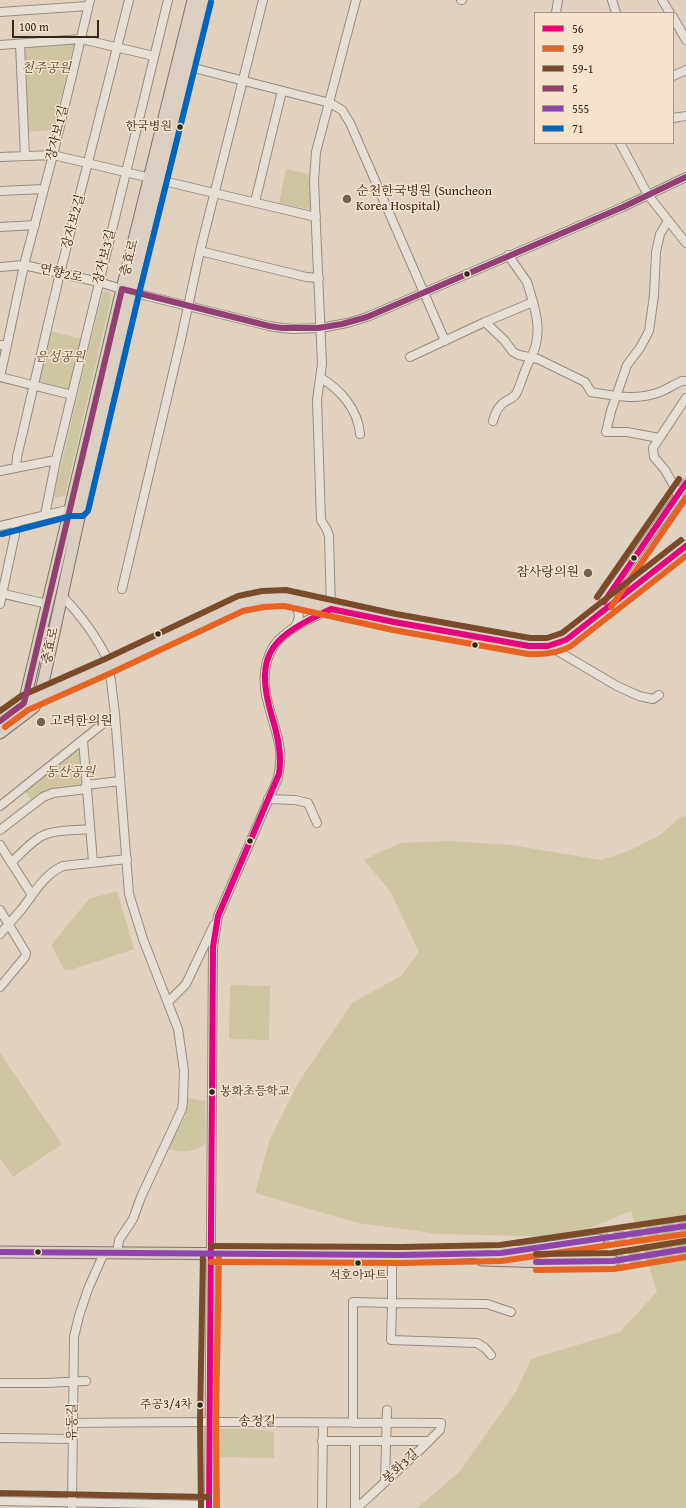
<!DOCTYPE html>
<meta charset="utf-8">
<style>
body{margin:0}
#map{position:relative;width:686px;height:1508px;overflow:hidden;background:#e0d2be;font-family:"Gentium Book Plus",serif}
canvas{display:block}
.legend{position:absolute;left:534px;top:12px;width:140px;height:132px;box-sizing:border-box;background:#f5e4cb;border:1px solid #a79885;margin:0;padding:5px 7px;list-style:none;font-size:12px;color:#32271d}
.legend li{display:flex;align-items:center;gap:8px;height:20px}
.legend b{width:20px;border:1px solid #a79885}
.scale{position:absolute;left:12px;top:20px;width:87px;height:18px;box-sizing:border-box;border:2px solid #32271d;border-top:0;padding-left:5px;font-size:12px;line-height:14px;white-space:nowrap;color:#32271d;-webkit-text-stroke:3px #f5e4cb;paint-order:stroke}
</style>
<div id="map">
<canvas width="686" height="1508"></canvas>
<ul class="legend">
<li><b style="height:5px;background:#e5007d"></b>56</li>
<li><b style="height:5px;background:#e86222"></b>59</li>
<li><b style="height:5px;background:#7a4b2a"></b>59-1</li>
<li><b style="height:5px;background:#923f73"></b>5</li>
<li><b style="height:5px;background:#8e44ad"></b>555</li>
<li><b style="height:5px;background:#0065bd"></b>71</li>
</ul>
<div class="scale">100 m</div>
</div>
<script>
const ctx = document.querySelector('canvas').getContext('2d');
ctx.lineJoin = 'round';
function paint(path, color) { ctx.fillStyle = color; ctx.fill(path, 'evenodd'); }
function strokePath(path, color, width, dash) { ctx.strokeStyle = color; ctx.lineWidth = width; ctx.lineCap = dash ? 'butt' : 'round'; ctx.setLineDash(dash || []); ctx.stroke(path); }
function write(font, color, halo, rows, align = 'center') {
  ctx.font = font + ' "Gentium Book Plus","Noto Serif KR",serif'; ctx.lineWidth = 3; ctx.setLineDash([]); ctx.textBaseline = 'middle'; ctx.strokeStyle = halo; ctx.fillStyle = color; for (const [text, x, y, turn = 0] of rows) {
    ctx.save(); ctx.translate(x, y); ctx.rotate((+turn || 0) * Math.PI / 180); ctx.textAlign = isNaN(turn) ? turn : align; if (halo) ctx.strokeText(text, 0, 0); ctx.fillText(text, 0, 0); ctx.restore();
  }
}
paint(new Path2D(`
 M74,44L53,130L27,132L24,50L28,46Z
 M286,169L309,174L312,210L279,203Z
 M103,291L110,292L111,298L65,496L55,498L54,494Z
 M49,331L82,339L71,385L65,391L41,385L38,378Z
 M77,749L82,750L85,786L33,803L25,791Z
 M686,816V1508H417L459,1472L516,1392L531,1359L620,1332L657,1292L631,1211L568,1237L439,1234L358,1223L255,1193L270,1139L298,1083L352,1003L401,976L419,952L390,891L364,860L400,843L447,841L512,845L601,860L631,850L660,835L680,817Z
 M117,891L134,949L70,970L64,969L51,945L89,899Z
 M230,985L270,986L269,1040L229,1039Z
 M0,1053L62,1144L13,1177L0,1158Z
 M188,1098L205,1101L206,1143C196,1152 179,1154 168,1148L186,1115Z
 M219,1429H252L274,1432V1458L218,1457Z`), '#cdc6a0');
strokePath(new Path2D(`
 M598,1240L686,1226
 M613,1261L686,1249`), '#bdb09e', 11, [11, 5.5]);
const minor = new Path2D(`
 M461,0H462
 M612,0L616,13
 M662,0L670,13
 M0,12L88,6
 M556,13L558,0
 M673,17L686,40
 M20,44L25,156
 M0,45L81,39L154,56
 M182,65L330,103L342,110L350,123L445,341
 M673,76L686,70
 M673,118L686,116
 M620,143L648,195L686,243
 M0,157L53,155L316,217
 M0,191L44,189
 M255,202L282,91
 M0,227L35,225
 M200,251L306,277L319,278
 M0,267L24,265L99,282L131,292L269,326L282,328L293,329L320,328L347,323L367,317L623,207L686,177
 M485,322L504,340L513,352L519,355L538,359L585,382L591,392C615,396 636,401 660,392C667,389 675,384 682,381H686
 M0,345H7L24,265L53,155L90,0
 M7,345L0,377L72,395
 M410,357L485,322L533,302L527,282L508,255
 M321,378C341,390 358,410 360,434
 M493,421C495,413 499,405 506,401C510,399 513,398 516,394C520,387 522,378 525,371C528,363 532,356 535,348C540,332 537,317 533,302
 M659,438L627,432H606L611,411L627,365L640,348L649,331L654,295L656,252L660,234L668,221
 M16,468L17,457L60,273L129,0
 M0,471L56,460
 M678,496L674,486L665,470L654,457L653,448L686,398
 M45,515L56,460L168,0
 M0,526L75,508
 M122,589L181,339L200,251L263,0
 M0,593L47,604
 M62,596C81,615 98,639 110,664
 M289,600C299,608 302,616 295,627
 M0,604L15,534L16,522
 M600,613L604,600L678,496L686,483
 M549,646L617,686L639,696L653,699L659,695
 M108,666L111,681L115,714L129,894L143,939L178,1029L184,1071L183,1101L182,1109L141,1197L133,1219L119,1240L117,1253
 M83,740L93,862
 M86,785L120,781
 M268,799L295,800L308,803L317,823
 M0,806L115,714
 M0,830L43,797L53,793L87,789
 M0,845L32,895
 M11,863C20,854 29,844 40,837C54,829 74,831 90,829
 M0,910L26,953L25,957L0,987
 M0,934C7,926 14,918 21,910C34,894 43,875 63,866L127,859
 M168,1002L186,984L214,925
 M491,1355L485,1348L477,1343L391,1340L392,1303L487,1304L511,1312
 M0,1383H45L86,1381
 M73,1423C196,1421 318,1422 441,1423L440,1430L423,1447L357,1508
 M353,1423V1302L392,1303V1255
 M0,1438L73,1439
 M322,1441H429
 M355,1441V1508
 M385,1482L387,1410
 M0,1501L208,1505
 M72,1508L74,1337L79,1316L88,1289L104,1253
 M209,1508L213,947L218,916L278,778C280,768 281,760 280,750C276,719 258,693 267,661C270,651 275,642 283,636C296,624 315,617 331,609L329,536L327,530L321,520L317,400L322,364L314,181L316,152L356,0
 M322,1508L323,1423`);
const major = new Path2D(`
 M24,703L122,289L193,0
 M0,721L24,703L108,666L241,603L263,599L285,598L394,622L529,646C543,647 554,646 566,640L686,546
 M0,733L34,707L40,695L45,674L81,508L131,292L203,0
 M0,1252L402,1255L523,1251L598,1240
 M482,1260L548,1262L613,1261`);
strokePath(minor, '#958c7f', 10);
strokePath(major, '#7c7469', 13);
strokePath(minor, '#e6dfd5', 8);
strokePath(major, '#dacfc1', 11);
strokePath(new Path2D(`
 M604,602L686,483
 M331,609L394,622L529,646H548L566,640L686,546
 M209,1508L213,947L218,916L279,774C282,754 278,736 272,717C252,650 275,636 331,609`), '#e5007d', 6);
strokePath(new Path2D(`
 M611,607L686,498
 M5,727L28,710L111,673L243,611L264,607L284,606L393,630L528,654C543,655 557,654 571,646L686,556
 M211,1262L402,1263L501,1261L686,1234
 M536,1270L614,1269L686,1257
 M217,1508L216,1421L219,1254`), '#e86222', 6);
strokePath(new Path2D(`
 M597,597L679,479
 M0,711L21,696L105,659L238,596L262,591L286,590L396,614L530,638H547L562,633L681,540
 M211,1246L402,1247L500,1245L685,1218
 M536,1254L612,1253L685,1241
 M0,1493L208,1497
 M201,1508L200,1421L203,1254`), '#7a4b2a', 6);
strokePath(new Path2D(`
 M0,721L24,703L122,289L269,326L282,328H318L342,324L367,317L623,207L686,177`), '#923f73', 6);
strokePath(new Path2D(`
 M0,1252L402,1255L501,1253L686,1226
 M536,1262L613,1261L686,1249`), '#8e44ad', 6);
strokePath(new Path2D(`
 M2,534L71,516H83L88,511L139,294L211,2`), '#0065bd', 6);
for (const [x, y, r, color] of [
 [180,127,3.5,"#32271d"],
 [347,199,5,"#6f6355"],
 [467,274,3.5,"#32271d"],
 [634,558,3.5,"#32271d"],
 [588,573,5,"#6f6355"],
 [158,634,3.5,"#32271d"],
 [475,645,3.5,"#32271d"],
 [41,722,5,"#6f6355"],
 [250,841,3.5,"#32271d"],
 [212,1092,3.5,"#32271d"],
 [38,1252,3.5,"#32271d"],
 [358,1263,3.5,"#32271d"],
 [200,1405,3.5,"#32271d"]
]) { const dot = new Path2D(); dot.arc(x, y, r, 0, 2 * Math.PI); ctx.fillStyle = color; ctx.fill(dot); strokePath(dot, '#f5e4cb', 1.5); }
write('12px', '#32271d', '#f5e4cb', [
 ["한국병원",172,127],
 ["봉화초등학교",220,1092,"left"],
 ["석호아파트",358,1276,"center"],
 ["주공3/4차",192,1405]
], 'right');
write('italic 13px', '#554c38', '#f5e4cb', [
 ["천주공원",46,69],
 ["은성공원",60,358],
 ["동산공원",70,773]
]);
write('13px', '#32271d', '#f5e4cb', [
 ["장자보1길",58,133,-76],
 ["장자보2길",74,222,-75],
 ["장자보3길",105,257,-76],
 ["충효로",130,258,-76],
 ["연향2로",61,274,13],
 ["충효로",51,646,-78],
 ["유동길",73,1422,-89],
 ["송정길",257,1422,1],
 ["봉화3길",401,1467,-43]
]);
write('13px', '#32271d', '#f5e4cb', [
 ["순천한국병원 (Suncheon",356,192],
 ["Korea Hospital)",356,207],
 ["참사랑의원",579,573,"right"],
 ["고려한의원",50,722]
], 'left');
</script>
